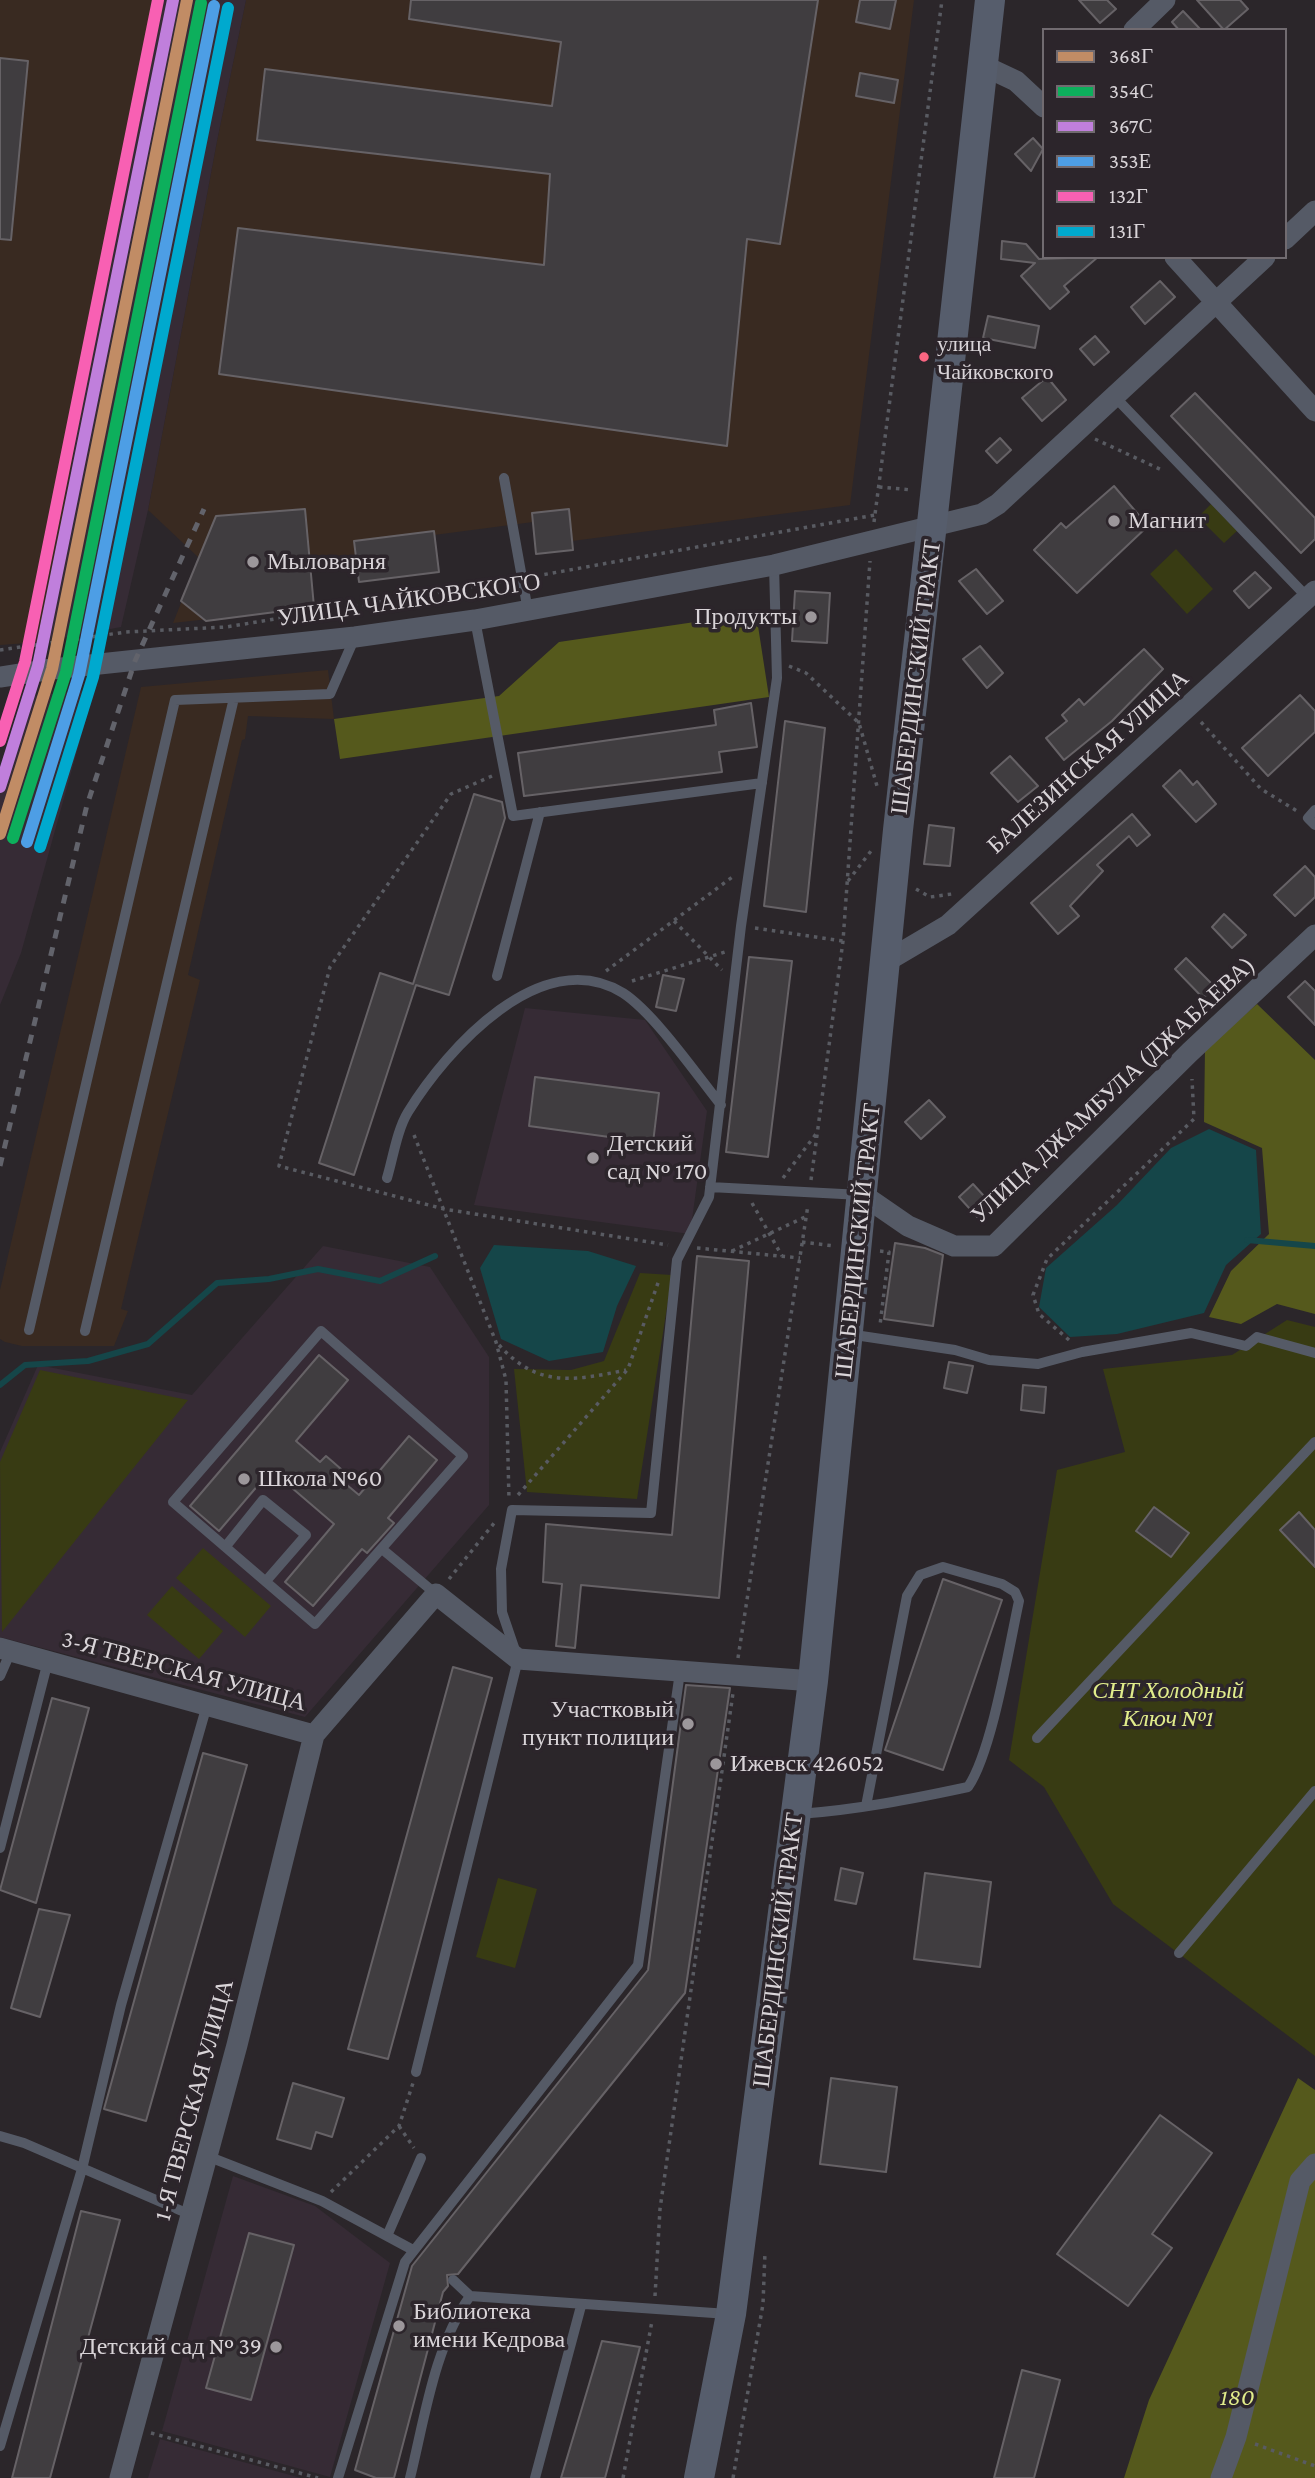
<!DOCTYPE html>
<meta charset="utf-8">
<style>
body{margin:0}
#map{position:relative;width:1315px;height:2478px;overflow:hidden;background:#2b262a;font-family:"Crimson Pro",serif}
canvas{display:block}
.legend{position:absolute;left:1042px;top:28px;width:245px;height:231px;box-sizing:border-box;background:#2c252b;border:2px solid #716b70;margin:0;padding:9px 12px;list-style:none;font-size:21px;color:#d9d4d8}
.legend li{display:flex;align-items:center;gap:14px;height:35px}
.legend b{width:35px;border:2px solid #716b70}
</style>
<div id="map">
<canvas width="1315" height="2478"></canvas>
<ul class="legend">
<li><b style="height:9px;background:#c18c65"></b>368Г</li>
<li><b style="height:9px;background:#0daf5c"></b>354С</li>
<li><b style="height:9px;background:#c07fdc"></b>367С</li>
<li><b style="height:9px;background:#4d9ee5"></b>353Е</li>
<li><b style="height:9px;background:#f860b3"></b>132Г</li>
<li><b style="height:9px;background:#00a9ce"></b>131Г</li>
</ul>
</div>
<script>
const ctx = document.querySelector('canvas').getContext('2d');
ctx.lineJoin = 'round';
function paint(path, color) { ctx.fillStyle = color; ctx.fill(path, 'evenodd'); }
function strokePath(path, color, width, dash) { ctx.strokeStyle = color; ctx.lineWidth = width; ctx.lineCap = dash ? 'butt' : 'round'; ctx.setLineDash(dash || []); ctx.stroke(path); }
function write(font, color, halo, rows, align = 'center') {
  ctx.font = font + ' "Crimson Pro",serif'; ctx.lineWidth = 7; ctx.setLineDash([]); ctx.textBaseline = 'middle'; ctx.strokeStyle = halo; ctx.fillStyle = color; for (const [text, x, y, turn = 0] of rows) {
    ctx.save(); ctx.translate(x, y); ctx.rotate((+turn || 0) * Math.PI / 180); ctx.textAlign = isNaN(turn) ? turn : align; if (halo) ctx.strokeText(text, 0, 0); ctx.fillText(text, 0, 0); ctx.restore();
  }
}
paint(new Path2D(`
 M0,0H152L41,642L0,645Z
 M246,0H914L850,505L572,541L569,510L532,513L533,522L434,535L357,562L310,567L314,607L173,623L199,558L148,510L217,141Z
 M328,670L334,719L248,716L245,739L242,740L188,975L200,980L121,1309L128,1311L114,1346H22L5,1342L0,1339V1290L141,687Z`), '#392a21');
paint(new Path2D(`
 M152,0H246L217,141L148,510L121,627L41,642Z
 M94,690L21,953L0,1005V772L30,696Z
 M525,1008L645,1020L707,1111L690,1234L474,1205Z
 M323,1246L430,1267L489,1357V1505L305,1717L0,1637V1452L38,1365L192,1395Z
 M233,2176L315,2206L390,2263L330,2477L162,2431Z
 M160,2439L301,2478H148Z`), '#362b35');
paint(new Path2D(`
 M1211,504L1237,531L1224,543L1198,517Z
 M1176,549L1213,589L1187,614L1150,574Z
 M640,1273L672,1275L637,1499L527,1492L514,1369L571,1370L604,1361Z
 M1287,1320L1315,1327V2056L1113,1904L1044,1787L1009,1760L1057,1470L1125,1452L1103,1369L1232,1355Z
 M40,1370L188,1400L2,1632L0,1462Z
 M203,1548L271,1606L245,1637L176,1578Z
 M172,1586L223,1631L199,1659L147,1615Z
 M498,1878L537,1889L515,1968L476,1957Z`), '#383b13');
paint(new Path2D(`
 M756,613L769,697L340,759L334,719L499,696L559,642Z
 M1257,1004L1315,1060V1314L1277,1304L1241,1324L1209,1317L1231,1271L1269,1234L1262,1148L1204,1122L1205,1049Z
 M1298,2078L1315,2090V2478H1124L1149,2400Z`), '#55591c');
paint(new Path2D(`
 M1209,1129L1256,1150L1261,1234L1226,1265L1204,1313L1117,1334L1070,1337L1039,1307L1046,1268L1117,1205L1171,1148Z
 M494,1245L588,1251L636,1266L617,1306L603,1352L549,1361L501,1339L480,1268Z`), '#154649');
strokePath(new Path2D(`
 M1247,1240L1315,1246
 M0,1385L25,1365L88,1361L148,1344L217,1283L269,1279L318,1269L380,1281L435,1256`), '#154649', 6);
const building = new Path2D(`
 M411,0H818L780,244L747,239L727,446L219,374L238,228L544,265L550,174L257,140L265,69L552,106L561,42L409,19Z
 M860,0H896L890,29L856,22Z
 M1079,0H1107L1116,9L1100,23Z
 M1197,0H1240L1248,9L1224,30Z
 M1183,11L1201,30H1179L1172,22Z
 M0,58L28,61L11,240L0,239Z
 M860,73L898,80L894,103L856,96Z
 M1033,138L1043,149L1031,171L1015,154Z
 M1002,241L1026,244L1039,259L1098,257L1064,286L1069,292L1050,309L1021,276L1035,263L1001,259Z
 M1160,281L1175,297L1145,324L1131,307Z
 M988,316L1039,326L1035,348L983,338Z
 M1095,336L1109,352L1094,365L1080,349Z
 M1047,377L1066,400L1042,421L1022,398Z
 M1195,393L1315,518V539L1301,553L1171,416Z
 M1000,438L1011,450L997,463L986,451Z
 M1114,486L1148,526L1077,593L1034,550L1061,523L1066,528Z
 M305,509L314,607L206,621L181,601L216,516Z
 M569,509L573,550L536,554L532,513Z
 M434,531L439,572L359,582L354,541Z
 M976,569L1003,601L987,614L959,581Z
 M1255,572L1271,588L1249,608L1234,591Z
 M795,591L830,593L827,643L792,641Z
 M980,646L1003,673L987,688L963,659Z
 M1144,649L1163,669L1112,721L1064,760L1046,738L1067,721L1062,715L1079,699L1084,705Z
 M1300,695L1315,711V732L1268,776L1242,748Z
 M751,703L757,747L719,752L722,772L524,796L518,753L716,725L714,710Z
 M785,721L825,728L806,912L764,906Z
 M1010,756L1038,786L1018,802L991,773Z
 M1180,770L1193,785L1197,781L1216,804L1196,822L1163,786Z
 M474,794L502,802L505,818L449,995L416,985L354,1175L319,1163L380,973L413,984Z
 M1132,814L1150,835L1137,846L1129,836L1097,865L1103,871L1070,906L1079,916L1058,934L1031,903Z
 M929,825L954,828L950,866L924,864Z
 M1305,866L1315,877V897L1295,916L1274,895Z
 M1224,914L1246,935L1232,948L1212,927Z
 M749,957L792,961L768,1157L726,1152Z
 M1186,958L1215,987L1203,998L1175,969Z
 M663,975L684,979L676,1011L656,1007Z
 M1305,981L1315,991V1025L1288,997Z
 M535,1077L659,1093L653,1143L529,1126Z
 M929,1100L945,1117L921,1139L905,1122Z
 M973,1184L994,1207L980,1220L959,1197Z
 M895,1243L925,1248L943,1255L933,1326L884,1319Z
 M697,1256L749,1261L719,1598L581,1585L575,1648L556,1646L562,1584L543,1582L546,1524L672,1535Z
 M319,1355L348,1380L296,1441L320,1462L326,1456L333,1462L341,1469L335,1475L359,1495L409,1436L437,1460L388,1518L394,1523L367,1553L362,1549L313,1606L285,1582L334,1524L271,1470L219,1531L190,1506Z
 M949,1362L973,1366L967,1393L944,1388Z
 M1023,1385L1046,1387L1044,1413L1021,1410Z
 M1154,1507L1189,1533L1171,1557L1136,1531Z
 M1299,1512L1315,1530V1567L1280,1530Z
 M943,1579L1002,1600L943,1770L885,1750Z
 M453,1667L492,1678L388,2059L348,2049Z
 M686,1685L730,1688L685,1993L458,2274L447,2275L448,2286L443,2292L394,2478H376L355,2470L412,2266L648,1970Z
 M52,1698L89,1708L36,1903L0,1890Z
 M203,1753L247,1765L146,2121L104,2109Z
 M841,1868L863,1873L856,1904L835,1900Z
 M925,1873L991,1882L980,1967L914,1959Z
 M39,1909L70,1915L40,2017L11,2008Z
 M831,2078L897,2087L886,2172L820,2164Z
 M293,2083L344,2098L332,2137L316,2132L311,2149L277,2139Z
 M1160,2115L1212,2153L1152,2234L1172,2248L1128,2306L1057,2254Z
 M81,2211L120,2220L50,2478H12Z
 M249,2233L294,2245L251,2400L206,2388Z
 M602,2341L640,2347L605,2478H561Z
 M1022,2370L1060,2380L1034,2478H994Z`);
paint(building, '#403d40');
strokePath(building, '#666266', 2);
strokePath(new Path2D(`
 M1095,439L1164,471
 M879,487L912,490
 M874,522L942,0
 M536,576L875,515
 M0,650L126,632L226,627L508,581
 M789,666L806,673L859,723L877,786
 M1201,722L1261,789L1297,811
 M492,776L451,794L330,967L279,1166L444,1209L668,1245
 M848,881L871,851
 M916,889L930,897L952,894
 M674,921L722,970
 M755,928L843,941
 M606,971L735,875
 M632,981L725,952
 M414,1135L496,1342L506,1380L509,1499
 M783,1178L816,1134
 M811,1180L843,941L870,561
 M752,1203L782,1256
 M802,1242L834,1246
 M697,1248L800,1258
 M732,1251L805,1217
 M880,1251L889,1252L880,1325
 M1069,1340L1039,1314L1033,1295L1047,1259L1194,1119L1192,1079
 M499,1345C538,1388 573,1381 626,1370
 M518,1495L628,1369L659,1280
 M449,1579L495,1522
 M738,1658L808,1205
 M399,2126L414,2148
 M331,2192L399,2126L413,2083
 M655,2296L660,2209L733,1693
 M151,2433L318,2478
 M1255,2444L1315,2466
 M623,2478L652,2321
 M733,2478L763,2304L765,2252`), '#595b62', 3.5, [3.5, 5]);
strokePath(new Path2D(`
 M1114,396L1308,598
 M504,478L528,611
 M475,620L513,816L762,783
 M1315,810L1308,818L1315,825
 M497,976L540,812
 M387,1178C393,1158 397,1130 408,1112C447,1049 541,943 623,993C654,1013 697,1075 721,1105
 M710,1187L861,1195
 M29,1330L175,700L330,694L355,637
 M85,1331L234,698
 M321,1331L463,1456L315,1624L173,1502Z
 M848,1334L955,1350L989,1360L1038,1364L1082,1352L1191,1333L1246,1346L1257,1337L1315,1353
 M226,1546L263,1500L306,1535L266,1581
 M382,1549L436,1594
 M0,1676L11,1651
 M1037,1738L1315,1442
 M799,1814C856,1810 912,1799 968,1787C992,1752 1009,1647 1019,1601L1015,1592L1002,1584L943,1567L920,1575L907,1596L866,1806
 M0,1848L48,1661
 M1179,1953L1315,1791
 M416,2072L518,1659L502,1612L501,1569L512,1510L651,1513L677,1260L709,1197L741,926L777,678L774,565
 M0,2136L24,2143L191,2215
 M207,2156L322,2201L413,2250
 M387,2236L421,2158
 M453,2280L470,2296L728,2314
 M0,2446L82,2169L121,2005L207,1705
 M338,2478L405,2262L638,1965L680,1672
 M410,2478C425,2417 434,2348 470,2296
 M535,2478L581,2306`), '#555a66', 10);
strokePath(new Path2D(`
 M1134,30L1165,0
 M982,65L1016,81L1044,107
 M1285,239L1315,211
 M1175,257L1315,411
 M0,677L52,669L355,637L475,620L774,565L982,514L998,504L1265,257
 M887,961L948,925L1315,591
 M863,1195L908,1226L954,1246H994L1190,1052L1315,935
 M0,1648L314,1735L436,1594L518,1659L813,1681
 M120,2478L237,2045L314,1735
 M1221,2478L1236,2437L1300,2181L1315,2164`), '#555a66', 21);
strokePath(new Path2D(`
 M699,2478L731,2314L813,1681L898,830L990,0`), '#565d6c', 30);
strokePath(new Path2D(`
 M0,1166L87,805L135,661L204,509`), '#62636b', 5, [9, 9]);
strokePath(new Path2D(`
 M0,834L52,669L187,0`), '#c18c65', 12);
strokePath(new Path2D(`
 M13,838L66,672L201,3`), '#0daf5c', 12);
strokePath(new Path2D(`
 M0,787L38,666L173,0`), '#c07fdc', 12);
strokePath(new Path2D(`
 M27,842L79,675L214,6`), '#4d9ee5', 12);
strokePath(new Path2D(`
 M0,741L25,662L158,0`), '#f860b3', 12);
strokePath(new Path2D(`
 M40,847L93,677L228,8`), '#00a9ce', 12);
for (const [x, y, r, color] of [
 [924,357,6,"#fa6682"],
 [1114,521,7,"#9c979b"],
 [253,562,7,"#9c979b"],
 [811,617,7,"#9c979b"],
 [593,1158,7,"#9c979b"],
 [244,1479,7,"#9c979b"],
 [688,1724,7,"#9c979b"],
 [716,1764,7,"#9c979b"],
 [399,2326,7,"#9c979b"],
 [276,2347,7,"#9c979b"]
]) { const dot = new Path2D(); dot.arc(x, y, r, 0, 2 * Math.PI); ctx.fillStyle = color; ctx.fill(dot); strokePath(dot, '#2c252b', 2.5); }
write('22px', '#d9d4d8', '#2c252b', [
 ["улица",937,344],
 ["Чайковского",937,372]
], 'left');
write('24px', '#d9d4d8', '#2c252b', [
 ["Магнит",1128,521],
 ["Мыловарня",267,562],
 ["Продукты",797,617,"right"],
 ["Детский",607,1144],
 ["сад № 170",607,1172],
 ["Школа №60",258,1479],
 ["Участковый",674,1710,"right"],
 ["пункт полиции",674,1738,"right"],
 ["Ижевск 426052",730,1764],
 ["Библиотека",413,2312],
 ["имени Кедрова",413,2340],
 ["Детский сад № 39",262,2347,"right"]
], 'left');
write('24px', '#d9d4d8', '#2c252b', [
 ["УЛИЦА ЧАЙКОВСКОГО",409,600,-8],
 ["ШАБЕРДИНСКИЙ ТРАКТ",916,677,-83],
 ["БАЛЕЗИНСКАЯ УЛИЦА",1088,762,-42],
 ["УЛИЦА ДЖАМБУЛА (ДЖАБАЕВА)",1113,1090,-43],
 ["ШАБЕРДИНСКИЙ ТРАКТ",858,1241,-84],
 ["3-Я ТВЕРСКАЯ УЛИЦА",184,1671,15],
 ["ШАБЕРДИНСКИЙ ТРАКТ",778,1950,-83],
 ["1-Я ТВЕРСКАЯ УЛИЦА",194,2100,-75]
]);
write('italic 24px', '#e1ec8b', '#2c252b', [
 ["СНТ Холодный",1168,1691],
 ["Ключ №1",1168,1719],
 ["180",1237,2398]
]);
</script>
